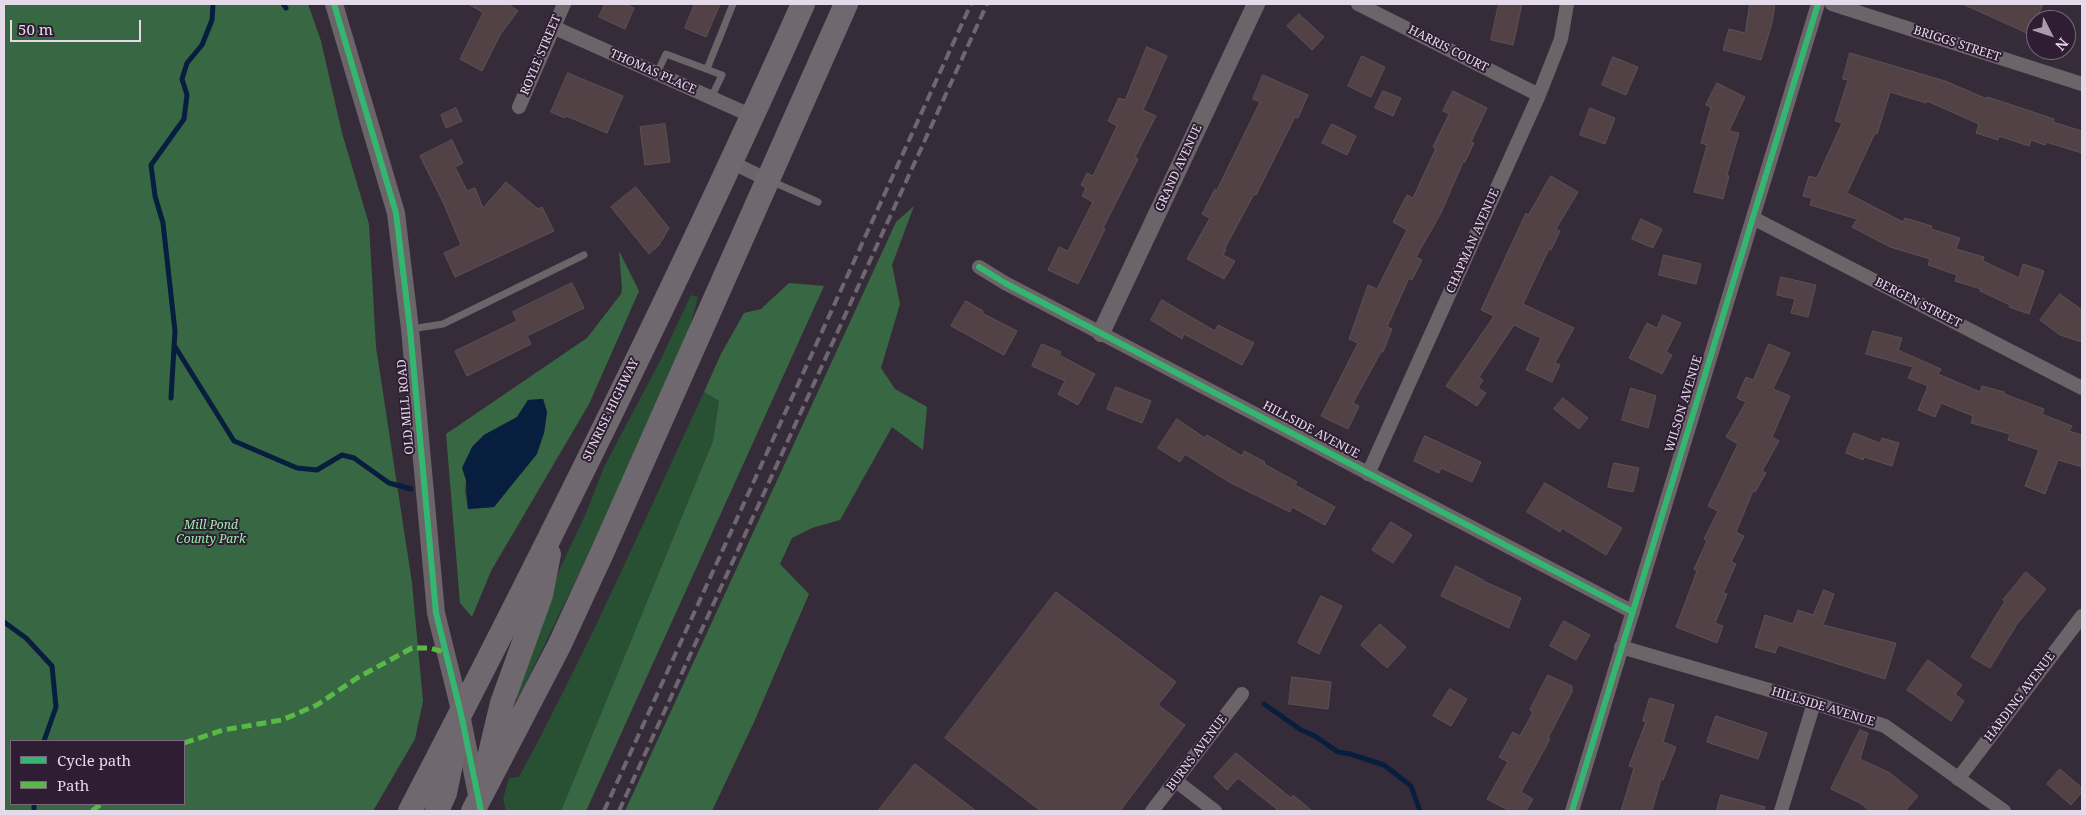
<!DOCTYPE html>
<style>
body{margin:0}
#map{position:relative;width:2086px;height:815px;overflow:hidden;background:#362c39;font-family:"Noto Serif",serif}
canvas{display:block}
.frame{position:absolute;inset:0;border:5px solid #e5dae9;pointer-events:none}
.legend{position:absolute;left:10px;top:740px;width:175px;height:65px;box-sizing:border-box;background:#2f1e33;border:1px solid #78697c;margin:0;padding:6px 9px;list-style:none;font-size:15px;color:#e5dae9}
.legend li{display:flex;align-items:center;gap:10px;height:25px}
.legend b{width:25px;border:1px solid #78697c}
.north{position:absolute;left:2026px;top:10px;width:50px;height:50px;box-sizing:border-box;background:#2f1e33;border:1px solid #78697c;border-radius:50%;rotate:131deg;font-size:14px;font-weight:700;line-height:20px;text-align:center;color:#e5dae9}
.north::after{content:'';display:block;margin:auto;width:18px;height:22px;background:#a89dab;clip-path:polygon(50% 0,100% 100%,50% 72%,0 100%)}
.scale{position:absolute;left:10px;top:20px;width:131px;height:22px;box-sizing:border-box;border:2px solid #e5dae9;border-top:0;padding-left:6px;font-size:15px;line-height:18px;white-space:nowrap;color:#e5dae9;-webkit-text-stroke:4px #2f1e33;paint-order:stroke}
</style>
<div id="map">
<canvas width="2086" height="815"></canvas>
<div class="frame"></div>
<ul class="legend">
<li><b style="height:6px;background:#33b770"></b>Cycle path</li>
<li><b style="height:6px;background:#58b947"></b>Path</li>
</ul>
<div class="north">N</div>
<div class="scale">50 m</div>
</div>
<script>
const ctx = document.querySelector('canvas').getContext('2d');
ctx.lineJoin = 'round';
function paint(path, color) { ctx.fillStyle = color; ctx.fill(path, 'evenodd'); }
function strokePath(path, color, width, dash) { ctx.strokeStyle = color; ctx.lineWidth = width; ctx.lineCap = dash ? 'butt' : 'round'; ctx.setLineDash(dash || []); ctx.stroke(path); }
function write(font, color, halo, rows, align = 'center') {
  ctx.font = font + ' "Noto Serif",serif'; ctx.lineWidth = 4; ctx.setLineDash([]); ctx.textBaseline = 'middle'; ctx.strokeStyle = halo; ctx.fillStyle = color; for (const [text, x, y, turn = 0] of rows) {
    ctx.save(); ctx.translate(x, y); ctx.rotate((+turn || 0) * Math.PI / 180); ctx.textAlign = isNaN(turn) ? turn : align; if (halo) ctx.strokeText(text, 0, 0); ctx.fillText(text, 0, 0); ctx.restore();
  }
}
paint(new Path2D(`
 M691,295L698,297L690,326L675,364L593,545L518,699L510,696L559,571L587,511L604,467L660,361Z
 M704,392L719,401L713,441L561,811H506L503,799L509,778L519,777C587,652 644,521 704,392Z`), '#285133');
paint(new Path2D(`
 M4,4H308L321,41L342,133L369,224L376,347L412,583L423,701L415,739L373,811H4ZM11,741H184V804H11Z
 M914,206L892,265L900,304L881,368L895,389L927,407L923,450L892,427L840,520L812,528L792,538L780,564L809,594L754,722L712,811H625L896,222Z
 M619,251L639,291L589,404L491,571L472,617L460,603L446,434L587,338L621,294L622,288ZM543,399L547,412L544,433L516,479L494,507L468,509L465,491L466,480L472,447L484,435L517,417L528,400Z
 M789,283L824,286L586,811H561L713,441L719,401L704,392L721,354L744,313L761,309Z`), '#386843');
paint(new Path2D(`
 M543,399L547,412L544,433L537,454L494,507L468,509L466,480L462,468L472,447L484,435L517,417L528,400Z`), '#081e3e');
strokePath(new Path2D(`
 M283,4L286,8
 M174,345L234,441L297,468L317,470L342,455L354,458L389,483L411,489
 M171,398L175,331L163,223L155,196L151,165L184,119L187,95L182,79L187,63L202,45L212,20L213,4
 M4,622L26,638L52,666L56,707L44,741
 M1264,704L1301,730L1315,736L1338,752L1350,754L1384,765L1411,786L1420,811
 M34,804V811`), '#081e3e', 5);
const building = new Path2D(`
 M469,4H508L518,11L500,35L482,71L460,59L483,13Z
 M605,4H625L634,8L625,29L599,17Z
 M695,4H720L706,37L685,28Z
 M1499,4H1522L1513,45L1491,40Z
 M1750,4H1775L1772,23L1761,60L1723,50L1729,29L1745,33Z
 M1963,4H2043L2030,34Z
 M1299,14L1324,37L1312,50L1287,26Z
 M1147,47L1167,56L1143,110L1156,116L1135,157L1138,159L1103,228L1105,229L1078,284L1048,270L1059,247L1068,251L1093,202L1082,196L1086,188L1081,185L1087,173L1093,176L1117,126L1108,121L1119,98L1125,100Z
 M1850,53L1945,81L1987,99V97L2009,104L2054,119L2053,122L2082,131V153L2046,142L2045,145L2031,140L2029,146L1999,136L1998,140L1976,133L1979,124L1927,101L1926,103L1890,92L1877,134L1875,133L1847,193L1903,222L1905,218L1932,226L1931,229L1960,238L1956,249L1984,257L1983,261L2019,278L2023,264L2044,271L2029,314L2009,307L2010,305L1980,291L1981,289L1955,281L1957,275L1928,265L1930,259L1890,247L1852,227L1857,219L1810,205L1812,198L1803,196L1809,176L1817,178L1842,123L1835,121L1848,80L1843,79Z
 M1362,56L1385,67L1371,97L1348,86Z
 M1613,57L1638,67L1626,95L1602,85Z
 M568,73L623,96L607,133L566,116L565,118L551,112Z
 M1263,75L1308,95L1298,118L1295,117L1256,195L1254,194L1225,248L1226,249L1223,255L1235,261L1224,279L1187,259L1210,218L1202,214L1215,189L1217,190L1260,102L1253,99Z
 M1717,83L1745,97L1729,131L1739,133L1727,175L1729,176L1723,199L1694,192L1707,145L1701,143L1711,107L1706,105Z
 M1383,91L1401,98L1393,116L1375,108Z
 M1453,91L1487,108L1471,142L1474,143L1465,162H1463L1441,213L1416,257L1422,260L1412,280L1409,278L1387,327L1392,329L1383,352H1381L1353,403L1359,406L1348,429L1321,416L1358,343L1349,339L1368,285L1377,289L1407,230L1393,222L1407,195L1413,198L1436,148L1433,147L1449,114L1443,111Z
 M456,108L462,121L446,128L441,115Z
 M1590,108L1615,118L1605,144L1580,135Z
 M665,124L670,162L645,165L640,127Z
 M1332,124L1356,136L1347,155L1322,143Z
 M452,140L463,163L455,167L467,191L475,188L483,208L506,182L538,209L542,207L554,231L455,277L444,253L461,245L443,202L420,156Z
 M1551,176L1578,192L1556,229L1560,231L1551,250L1549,249L1523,304L1574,328L1555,363L1560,365L1552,382L1526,370L1541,338L1514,325L1479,377L1483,380L1478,388L1486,393L1477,406L1446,386L1494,316L1481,310L1526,213L1528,215Z
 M636,187L669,228L659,245L649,254L611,207Z
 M1641,219L1662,229L1653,248L1632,239Z
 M1664,255L1701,264L1696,284L1659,275Z
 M1781,277L1816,285L1808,317L1791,313L1795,299L1777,295Z
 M572,283L584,308L527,336L531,344L467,376L455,351L517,321L513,312Z
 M2060,294L2082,310V342L2060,335L2040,320Z
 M1162,300L1215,331L1218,325L1254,343L1242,365L1184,334L1182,339L1151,320Z
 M966,301L983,311L982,313L1017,331L1004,355L951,326Z
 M1663,315L1681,323L1666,352L1672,355L1662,374L1629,358L1647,323L1657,328Z
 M1873,331L1902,338L1898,350L1941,369L1938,374L1980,392L1982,386L2004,392V394L2044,409L2042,414L2072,426L2069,431L2082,435V467L2058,460L2045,494L2025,486L2039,450L2008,440L2010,434L1971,423L1973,416L1941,403L1935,417L1918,410L1928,386L1908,378L1913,367L1866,354Z
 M1042,344L1061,352L1059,355L1095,374L1078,405L1058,394L1065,381L1032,366Z
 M1769,344L1790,353L1773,389L1790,396L1772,437L1779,441L1762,471L1766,473L1755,492L1753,491L1736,532L1744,536L1731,562L1736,564L1723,593L1727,594L1715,623L1723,626L1717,643L1676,627L1697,571L1694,569L1707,541L1704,539L1718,511L1708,506L1738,444L1726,437L1746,402L1737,398L1746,377L1753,380Z
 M1116,387L1151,401L1142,423L1107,409Z
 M1631,388L1656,396L1648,428L1622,420Z
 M1563,398L1588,418L1579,429L1554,409Z
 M1177,419L1205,438L1207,435L1242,456L1244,451L1265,462L1264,464L1297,482L1295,485L1335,507L1325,525L1292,507L1290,512L1229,482L1185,454L1180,462L1158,448Z
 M1854,433L1880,443L1882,438L1899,443L1892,466L1864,457L1863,460L1846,453Z
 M1425,436L1481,462L1472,482L1441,468L1439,473L1414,461Z
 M1614,463L1639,468L1633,492L1608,487Z
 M1545,483L1622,528L1606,555L1562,528L1560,532L1527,512Z
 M1391,522L1412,535L1393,563L1372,550Z
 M1456,566L1483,580V581L1521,598L1509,628L1441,596Z
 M2026,572L2046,589L2017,624L1990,668L1971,657L2005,601L2003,600Z
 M1824,590L1834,594L1823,625L1896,643L1885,679L1778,645L1775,653L1755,647L1765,615L1793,624L1798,610L1813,615Z
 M1056,592L1176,682L1158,705L1185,725L1120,811H1041L945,738Z
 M1321,596L1342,606L1319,654L1298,643Z
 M1564,621L1590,635L1576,660L1550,646Z
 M1380,624L1406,647L1387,668L1361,645Z
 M1928,660L1962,685L1955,694L1964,701L1951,721L1907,690Z
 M1548,675L1572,686V692L1548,738L1550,739L1521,792L1533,799L1526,811H1510L1487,799L1508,762L1499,757L1513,732L1520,736L1533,712L1530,710Z
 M1292,677L1331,682L1328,709L1289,704Z
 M1450,689L1467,699L1451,726L1433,716Z
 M1650,698L1674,705L1663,742L1676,747L1663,780L1661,779L1652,811H1621L1634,768L1629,766L1646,722L1643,721Z
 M1716,716L1767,733L1758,759L1707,742Z
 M1860,730L1868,733L1860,759L1890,773L1918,796L1905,811H1870L1860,803L1831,789Z
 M1236,753L1291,798L1293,795L1312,811H1279L1238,778L1227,790L1214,777Z
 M915,764L976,811H878Z
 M2060,769L2082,788V792L2071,805L2047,784Z
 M1721,795L1765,807L1764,811H1717Z`);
paint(building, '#524245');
strokePath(building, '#5c5154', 1);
strokePath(new Path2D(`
 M707,69L733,4
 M657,73L666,54L722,75L711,98
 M771,181L818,202
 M411,329L443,324L584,255`), '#6b6469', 7);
strokePath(new Path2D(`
 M1358,4L1539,95
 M1832,4L2082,84
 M553,27L752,116
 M519,107L564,4
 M731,162L768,180
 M1753,218L2082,388
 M979,267L1005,283L1633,612
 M1368,474L1539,95L1561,39L1567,4
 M1621,647L1814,703L1885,726L2004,811
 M1958,779L2082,616
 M1176,781L1215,811
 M1152,811L1242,694
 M1572,811L1818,4
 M1781,811L1814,703`), '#6b6469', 14);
strokePath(new Path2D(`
 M334,4L396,213L410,329L436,613L461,714L479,805
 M1101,333L1256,4`), '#6b6469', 18);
strokePath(new Path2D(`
 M487,766L502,703L541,595L549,554
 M410,811C548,546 681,277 803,4
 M437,811L445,793L456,740
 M473,811L559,646L602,553L846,4`), '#70686f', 24);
strokePath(new Path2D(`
 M604,811L971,4
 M619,811L987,4`), '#6d686f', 4, [10, 5]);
strokePath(new Path2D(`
 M184,743L223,730L282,720L317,705L357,678L412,648H430L444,652
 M92,811L101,804`), '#58b947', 5, [10, 5]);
strokePath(new Path2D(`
 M334,4L396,213L410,329L436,613L461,714L481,811
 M979,267L1005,283L1633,612
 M1572,811L1818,4`), '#33b770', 6);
write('12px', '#e5dae9', '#2f1e33', [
 ["BRIGGS STREET",1957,44,18],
 ["HARRIS COURT",1448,49,27],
 ["ROYLE STREET",541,55,-67],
 ["THOMAS PLACE",653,72,24],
 ["GRAND AVENUE",1179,168,-65],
 ["CHAPMAN AVENUE",1473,241,-66],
 ["BERGEN STREET",1918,303,27],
 ["WILSON AVENUE",1684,404,-73],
 ["OLD MILL ROAD",406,407,-95],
 ["SUNRISE HIGHWAY",611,410,-64],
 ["HILLSIDE AVENUE",1311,430,28],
 ["HARDING AVENUE",2020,697,-53],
 ["HILLSIDE AVENUE",1823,707,17],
 ["BURNS AVENUE",1197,753,-53]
]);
write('italic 12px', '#9cefad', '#2f1e33', [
 ["Mill Pond",211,526],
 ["County Park",211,540]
]);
</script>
